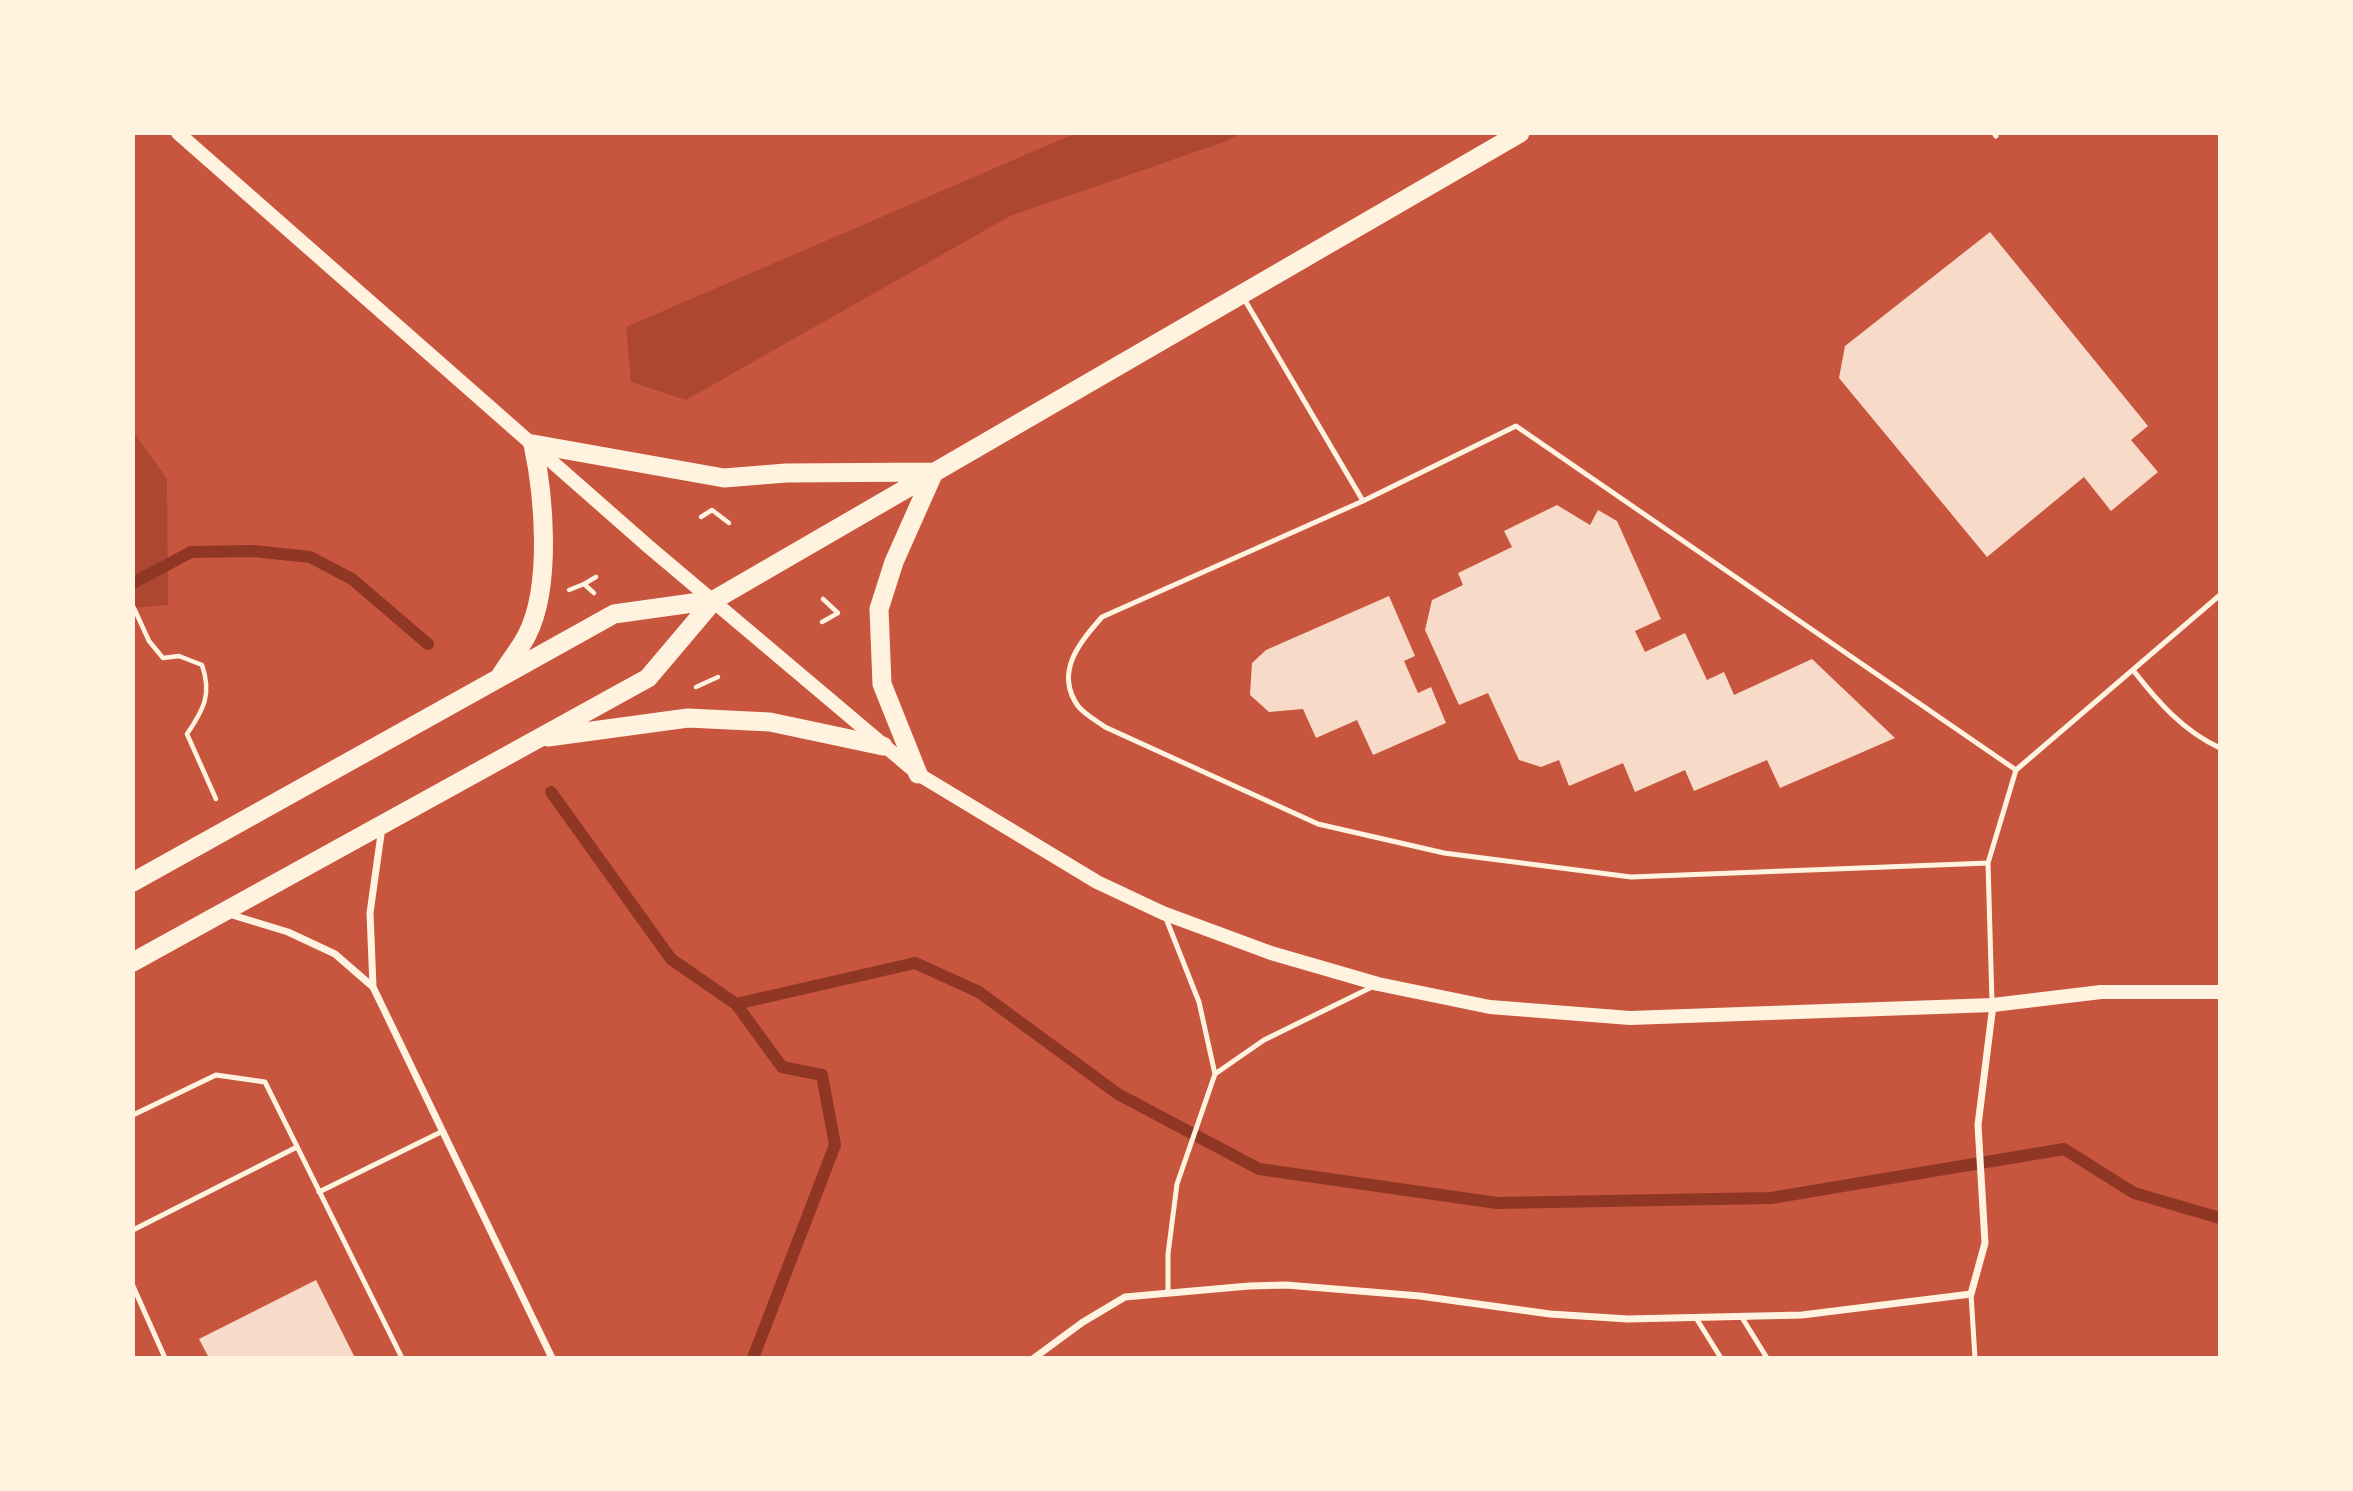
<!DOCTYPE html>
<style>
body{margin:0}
#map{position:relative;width:2353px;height:1491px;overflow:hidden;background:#c8553d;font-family:Arial,sans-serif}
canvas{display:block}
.frame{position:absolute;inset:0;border:135px solid #fff3e0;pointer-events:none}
</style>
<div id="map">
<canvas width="2353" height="1491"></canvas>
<div class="frame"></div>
</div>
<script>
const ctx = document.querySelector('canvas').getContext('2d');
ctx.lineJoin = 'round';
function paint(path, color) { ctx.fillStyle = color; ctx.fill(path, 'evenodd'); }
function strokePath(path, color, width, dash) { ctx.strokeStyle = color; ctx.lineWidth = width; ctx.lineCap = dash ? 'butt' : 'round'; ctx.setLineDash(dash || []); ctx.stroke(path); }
paint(new Path2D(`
 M1076,133H1242L1227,141L1010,216L686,400L631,382L626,327Z
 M133,431L167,479L168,605L133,608Z`), '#ae4732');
strokePath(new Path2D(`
 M133,583L191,552L253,551L310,557L352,579L428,644
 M551,792L671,959L736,1004L915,963L979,992L1118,1094L1259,1169L1497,1203L1771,1198L2064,1149L2134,1193L2220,1218
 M736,1004L782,1067L822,1075L835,1145L753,1358`), '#8f3625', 12);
paint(new Path2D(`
 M1990,232L2148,426L2131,440L2158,472L2111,511L2084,477L1987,557L1839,378L1845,346Z
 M1557,505L1590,525L1598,510L1617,521L1661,619L1635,631L1645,652L1685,633L1707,680L1724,672L1734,695L1812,659L1895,738L1780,788L1767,760L1694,791L1685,770L1635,792L1623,763L1569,786L1559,760L1541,767L1519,760L1488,693L1459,705L1425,630L1432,600L1463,585L1458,573L1512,547L1504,531Z
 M1389,596L1415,656L1404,661L1418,693L1431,687L1446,723L1373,755L1357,720L1316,738L1303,709L1269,712L1250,695L1252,663L1266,650Z
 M316,1280L355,1358H209L199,1339Z`), '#f7dbc8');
strokePath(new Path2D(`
 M701,517L712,510L729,523
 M569,590L584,584
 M594,593L584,584L596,577
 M133,606L149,641L163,658L179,656L202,665C212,694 204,709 187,734L216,799
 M822,622L838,613L823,599
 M696,687L718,677`), '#fff3e0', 4.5);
strokePath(new Path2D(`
 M1994,133L1996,136
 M1243,297L1363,501L1516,426L2016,770L1988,863L1992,1002
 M1363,501L1102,617C1080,642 1054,672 1078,706C1084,714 1097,721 1105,727L1318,824L1444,853L1631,877L1988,863
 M2133,670C2157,701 2183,731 2220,748
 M2016,770L2220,595
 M1165,916L1199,1002L1215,1074L1177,1184L1168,1254V1293
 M1215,1074L1264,1040L1374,986
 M133,1115L216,1075L265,1082L402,1358
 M319,1192L443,1131
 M133,1230L297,1147
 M133,1286L165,1358
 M1971,1294L1975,1358
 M1741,1316L1767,1358
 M1696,1318L1721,1358`), '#fff3e0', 5);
strokePath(new Path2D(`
 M382,827L370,913L373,987L552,1358
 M229,914L288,932L335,954L373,987
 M1034,1358L1083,1322L1125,1297L1249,1286L1286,1285L1420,1296L1550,1314L1628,1319L1802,1315L1971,1294L1985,1243L1978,1125L1993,1005`), '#fff3e0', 7);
strokePath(new Path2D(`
 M178,133L649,547L918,774L1097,882L1163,913L1271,953L1378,984L1490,1007L1630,1018L1993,1005L2101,992H2220`), '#fff3e0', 14);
strokePath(new Path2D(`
 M501,675C509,662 520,649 527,635C552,586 544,496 533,444L724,478L786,473L933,472
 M548,737L688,718L770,722L883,746
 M918,774L882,684L879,609L894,562L934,472
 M133,882L614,614L714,600
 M133,962L648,678L714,600L1520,133`), '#fff3e0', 19);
</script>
